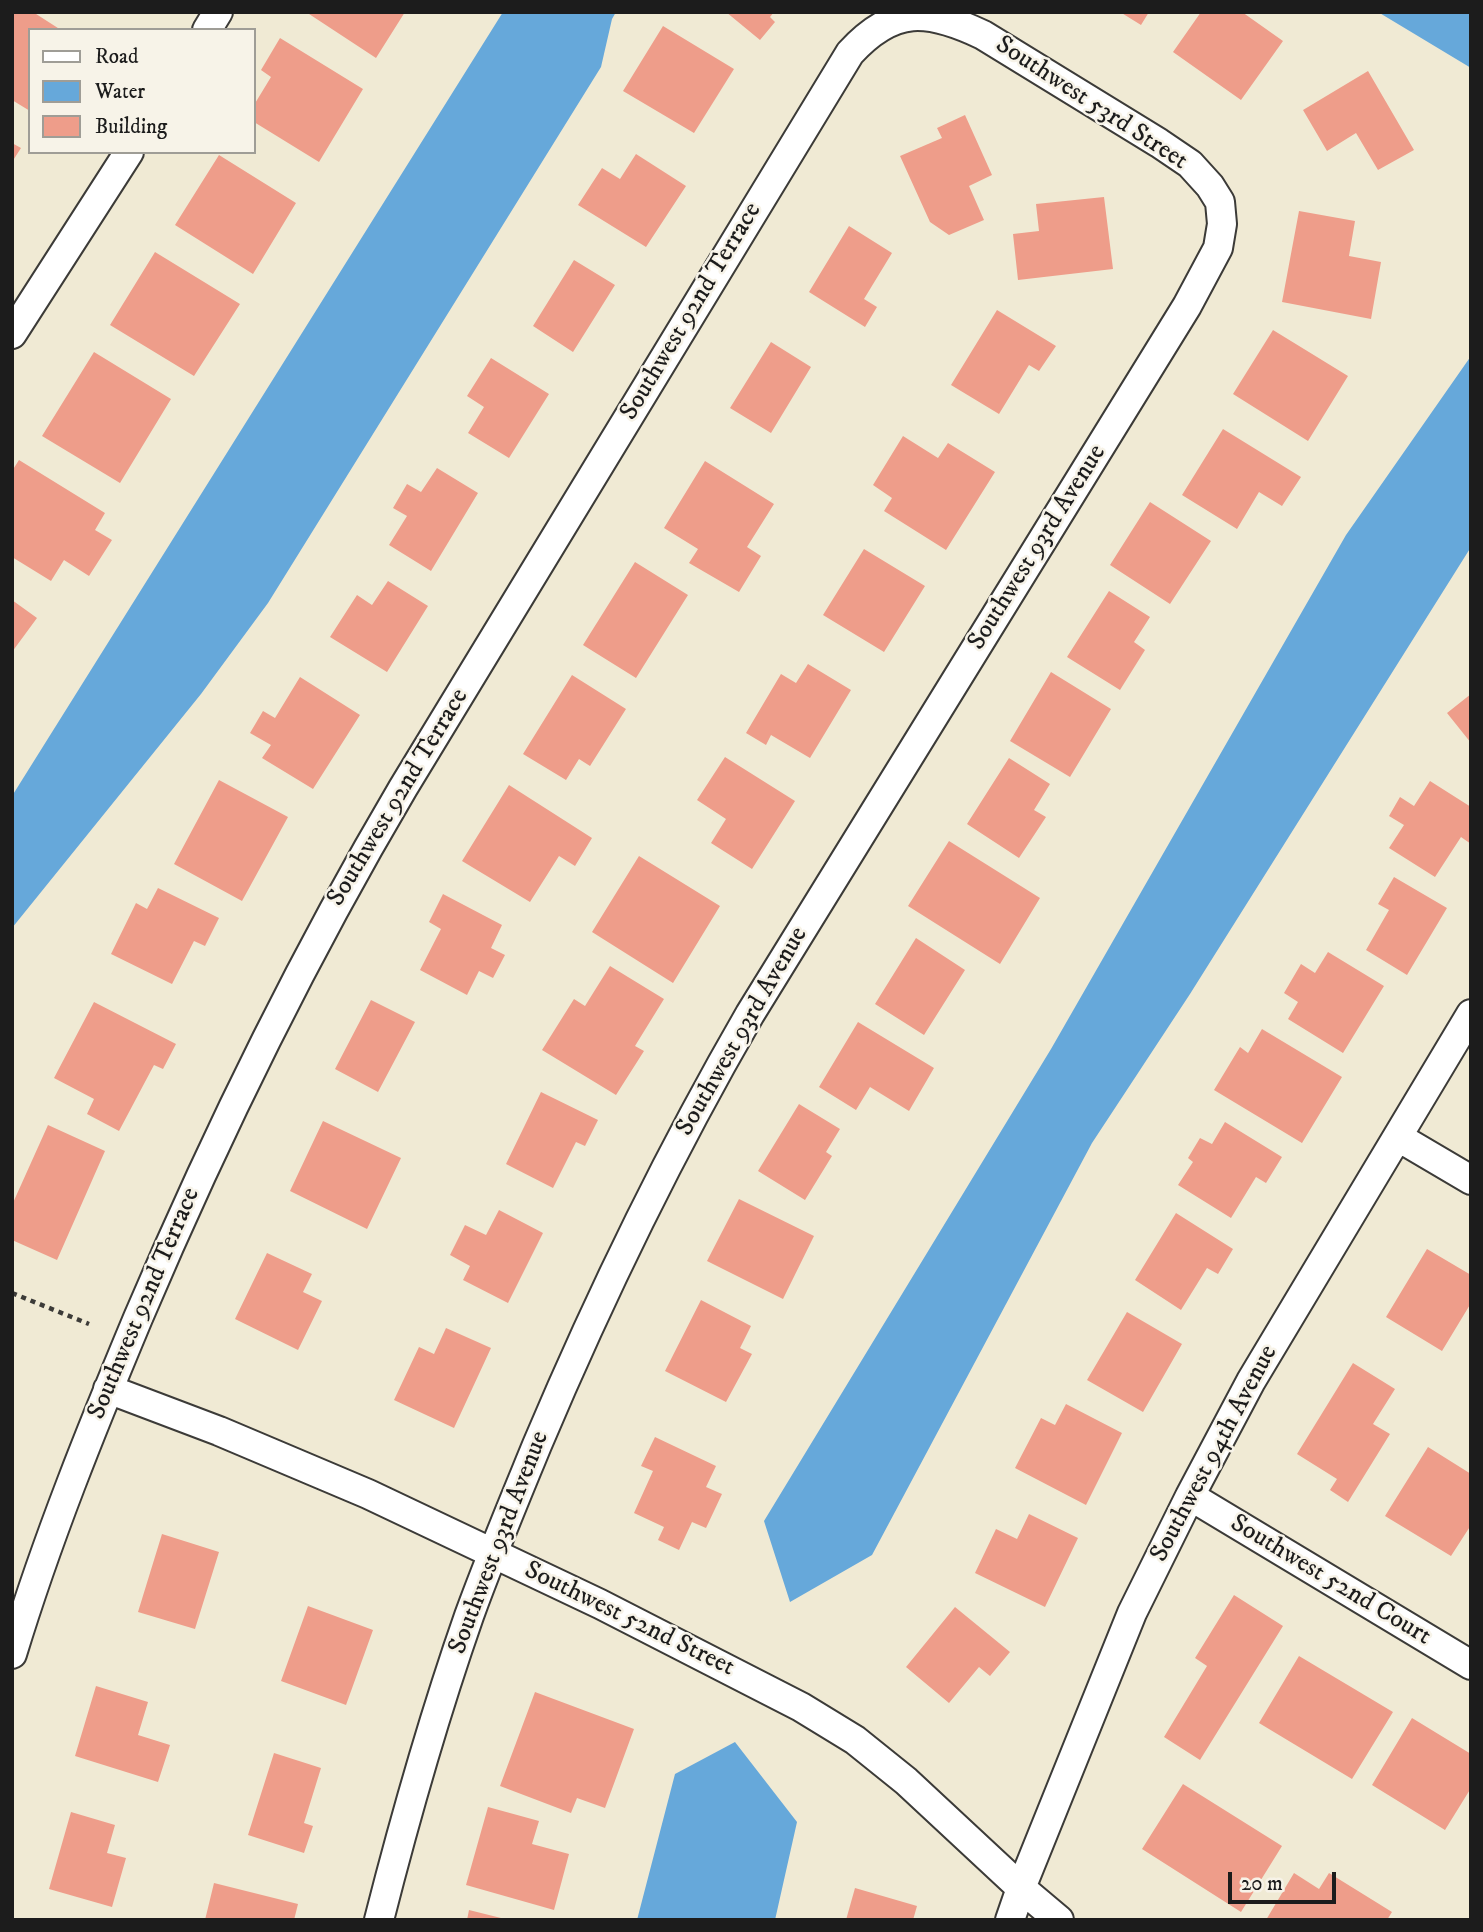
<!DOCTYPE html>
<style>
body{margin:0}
#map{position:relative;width:1483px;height:1932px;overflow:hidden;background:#f0ead4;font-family:"IM FELL DW Pica",serif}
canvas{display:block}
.frame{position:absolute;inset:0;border:14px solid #1c1c1c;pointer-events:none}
.legend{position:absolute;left:28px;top:28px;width:228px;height:126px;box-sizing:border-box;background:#f7f3e8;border:2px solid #9f9d96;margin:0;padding:9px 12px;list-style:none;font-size:21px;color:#1c1c1c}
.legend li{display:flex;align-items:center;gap:14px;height:35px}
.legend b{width:35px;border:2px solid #9f9d96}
.scale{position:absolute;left:1228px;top:1872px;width:108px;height:32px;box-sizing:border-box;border:4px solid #1c1c1c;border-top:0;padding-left:9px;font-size:21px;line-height:24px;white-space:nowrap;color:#1c1c1c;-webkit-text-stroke:5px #f7f3e8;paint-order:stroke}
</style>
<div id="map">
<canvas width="1483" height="1932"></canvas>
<div class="frame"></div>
<ul class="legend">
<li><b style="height:9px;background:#fff"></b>Road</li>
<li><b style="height:19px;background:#66a8da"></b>Water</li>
<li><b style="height:19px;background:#ee9d8a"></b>Building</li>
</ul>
<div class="scale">20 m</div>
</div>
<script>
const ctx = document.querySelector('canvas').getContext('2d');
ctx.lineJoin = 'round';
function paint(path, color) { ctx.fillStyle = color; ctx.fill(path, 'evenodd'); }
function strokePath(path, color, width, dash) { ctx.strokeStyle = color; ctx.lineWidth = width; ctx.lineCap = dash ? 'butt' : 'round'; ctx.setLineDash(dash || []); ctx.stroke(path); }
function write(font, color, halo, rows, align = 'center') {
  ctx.font = font + ' "IM FELL DW Pica",serif'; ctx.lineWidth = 5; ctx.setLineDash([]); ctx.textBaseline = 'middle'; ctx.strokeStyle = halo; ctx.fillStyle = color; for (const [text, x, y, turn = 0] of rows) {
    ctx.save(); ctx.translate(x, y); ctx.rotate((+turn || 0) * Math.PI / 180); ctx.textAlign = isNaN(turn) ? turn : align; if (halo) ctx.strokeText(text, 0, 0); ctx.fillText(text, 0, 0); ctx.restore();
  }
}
paint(new Path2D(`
 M503,12H616L612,19L601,67L268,603L201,694L12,928V796Z
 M1378,12H1471V68Z
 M1471,356V547L1190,994L1092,1143L872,1555L790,1602L764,1521L1051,1049L1346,535Z
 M735,1742L797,1822L775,1920H637L675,1774Z`), '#66a8da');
paint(new Path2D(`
 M12,12H33L61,30H30V111L12,100Z
 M306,12H405L376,58Z
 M726,12H774L770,17L775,22L760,40Z
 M1120,12H1149L1141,25Z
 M1201,12H1242L1283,41L1241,100L1173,52Z
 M663,26L734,69L694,133L623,91Z
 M280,38L363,89L319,162L254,122V105L271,77L261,70Z
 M1368,71L1414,150L1378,170L1356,133L1327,151L1303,110Z
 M965,115L992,175L969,186L984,220L949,235L930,222L900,156L942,138L937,128Z
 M12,143L21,148L12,162Z
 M636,154L686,186L646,247L578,205L602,168L620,179Z
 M219,155L296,203L253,274L175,225Z
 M1104,197L1113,269L1018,280L1013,234L1039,231L1036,204Z
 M1299,211L1355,221L1349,256L1381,262L1371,319L1282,302Z
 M849,226L892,253L864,299L877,307L865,327L809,292Z
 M155,252L240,304L194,376L110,325Z
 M574,260L615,285L573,352L533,326Z
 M997,310L1056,346L1039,371L1029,365L999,414L951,385Z
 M1273,330L1348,376L1308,441L1233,394Z
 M771,342L811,367L771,433L730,408Z
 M94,352L171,399L120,483L42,436Z
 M491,358L549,394L509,458L468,433L484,407L467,396Z
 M1223,429L1301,477L1282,506L1259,492L1237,529L1182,495Z
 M903,436L938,458L948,443L995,472L946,550L884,511L892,498L873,485Z
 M19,460L105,513L95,530L112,540L89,576L64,560L51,581L12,557V471Z
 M705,461L774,504L747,547L761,556L739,592L689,563L698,549L664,528Z
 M437,468L478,493L431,571L389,545L407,516L393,508L407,484L421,492Z
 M1150,502L1211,541L1170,604L1110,565Z
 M864,549L925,586L884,652L823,615Z
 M635,562L688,595L636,678L583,645Z
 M388,581L428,606L387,672L330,637L357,595L372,605Z
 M1109,591L1150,617L1134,642L1145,650L1120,690L1067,657Z
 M12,600L37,618L12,652Z
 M808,664L851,690L810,758L771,735L766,745L746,733L781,674L796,683Z
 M1051,672L1111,709L1070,777L1010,741Z
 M572,675L626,709L590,766L579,759L566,780L523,754Z
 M300,677L360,715L313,789L262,758L271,745L250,733L263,711L275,718Z
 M1471,694V743L1447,713Z
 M725,757L795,801L752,869L711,843L726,819L697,800Z
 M1009,758L1050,784L1034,810L1046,817L1019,858L967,824Z
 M219,780L288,817L242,901L174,864Z
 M1430,781L1471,807V844L1461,837L1435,877L1389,848L1404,825L1389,816L1400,797L1414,806Z
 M509,785L592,838L575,866L559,856L530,902L462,861Z
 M949,841L1040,898L1000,964L908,906Z
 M639,856L720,906L673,983L592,932Z
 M1394,877L1447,908L1407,975L1366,950L1389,910L1378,904Z
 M158,888L219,918L205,946L194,941L172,984L111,954L136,903L147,909Z
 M443,894L502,925L491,948L505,955L493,978L479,971L467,995L420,970L441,929L429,922Z
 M916,938L965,970L924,1035L875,1004Z
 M1328,952L1384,986L1343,1053L1288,1019L1298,1002L1284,993L1301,964L1315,973Z
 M610,966L664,999L635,1046L644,1051L616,1095L542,1050L574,999L585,1006Z
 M371,1000L415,1022L378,1092L335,1069Z
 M94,1002L176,1044L163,1069L154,1065L119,1131L87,1114L94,1099L54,1078Z
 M858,1022L934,1068L909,1111L870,1087L856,1110L819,1087Z
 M1262,1029L1342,1077L1302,1143L1214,1090L1240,1047L1248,1053Z
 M541,1092L598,1120L585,1146L576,1142L553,1188L506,1164Z
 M799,1104L840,1129L826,1152L832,1156L805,1200L758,1171Z
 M323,1121L401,1158L367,1229L290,1191Z
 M1225,1122L1282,1157L1266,1183L1256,1177L1231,1218L1178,1185L1193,1162L1188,1158L1200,1138L1212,1144Z
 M48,1125L105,1151L57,1260L12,1240V1205Z
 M739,1199L814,1236L783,1299L707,1261Z
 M499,1210L543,1233L508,1303L463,1280L470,1266L450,1255L465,1225L486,1235Z
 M1176,1213L1233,1249L1218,1274L1207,1268L1181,1310L1135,1280Z
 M1427,1249L1471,1275V1303L1442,1351L1386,1317Z
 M267,1253L312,1274L303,1292L322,1301L298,1350L235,1319Z
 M701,1300L751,1326L740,1348L752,1354L726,1402L665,1371Z
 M1127,1312L1182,1344L1143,1412L1087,1380Z
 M446,1328L491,1348L454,1428L394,1400L419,1347L434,1354Z
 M1353,1363L1395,1389L1373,1424L1390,1434L1348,1502L1330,1490L1337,1479L1297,1454Z
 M1066,1404L1122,1433L1086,1505L1015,1468L1041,1418L1055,1425Z
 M655,1437L716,1466L706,1487L722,1494L706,1528L692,1522L679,1550L658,1540L664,1527L634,1513L653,1471L641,1466Z
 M1428,1447L1471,1474V1525L1451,1556L1385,1516Z
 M1029,1514L1078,1538L1045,1607L975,1573L996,1529L1017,1539Z
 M162,1534L219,1552L195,1629L138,1612Z
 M1234,1595L1283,1626L1200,1760L1164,1737L1207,1666L1195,1658Z
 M308,1606L373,1630L346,1705L281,1681Z
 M955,1607L1010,1652L990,1676L979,1667L949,1703L906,1667Z
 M1299,1656L1393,1712L1352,1779L1259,1723Z
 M96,1686L148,1702L138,1735L170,1745L158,1782L75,1756Z
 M535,1692L634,1729L605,1808L577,1798L571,1813L500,1786Z
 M1412,1718L1471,1754V1788L1445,1830L1372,1785Z
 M274,1753L321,1768L304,1823L313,1826L304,1853L248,1835Z
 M1183,1784L1282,1846L1241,1912L1142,1849Z
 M488,1807L539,1821L532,1844L569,1854L554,1910L466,1885Z
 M71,1812L115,1825L107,1853L126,1858L112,1907L49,1889Z
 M1294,1873L1319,1889L1329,1873L1392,1912L1387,1920H1266Z
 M214,1883L298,1904L294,1920H205Z
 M855,1888L917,1906L913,1920H846Z
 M469,1910L505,1919V1920H467Z`), '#ee9d8a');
const street = new Path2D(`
 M207,30L218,12
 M12,334L129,152
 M1398,1137L1471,1180
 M108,1389L219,1431L368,1494L600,1604L801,1707L855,1740L906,1781L1021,1888L1059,1920
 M1190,1496L1471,1665
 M12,1654C47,1539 92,1428 138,1318C216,1135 302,959 403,788L850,53C894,5 928,9 983,35L1159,143L1190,164L1210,186L1220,202L1222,224L1218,248L1187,306L750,1014C669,1154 600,1296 537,1445C514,1501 490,1558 469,1616C434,1716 405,1818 379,1920
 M1010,1920L1021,1888L1132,1613L1190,1496L1251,1381L1471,1014`);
strokePath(street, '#3c3b38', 32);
strokePath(new Path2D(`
 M12,1293L89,1324`), '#3c3b38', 4.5, [5, 5]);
strokePath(street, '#fff', 28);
write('26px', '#1c1c1c', '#f7f3e8', [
 ["Southwest 53rd Street",1091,104,33],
 ["Southwest 92nd Terrace",692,312,-59],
 ["Southwest 93rd Avenue",1038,548,-58],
 ["Southwest 92nd Terrace",399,798,-59],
 ["Southwest 93rd Avenue",743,1032,-60],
 ["Southwest 92nd Terrace",145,1304,-67],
 ["Southwest 94th Avenue",1215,1454,-62],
 ["Southwest 93rd Avenue",500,1543,-69],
 ["Southwest 52nd Court",1330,1581,31],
 ["Southwest 52nd Street",629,1620,26]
]);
</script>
